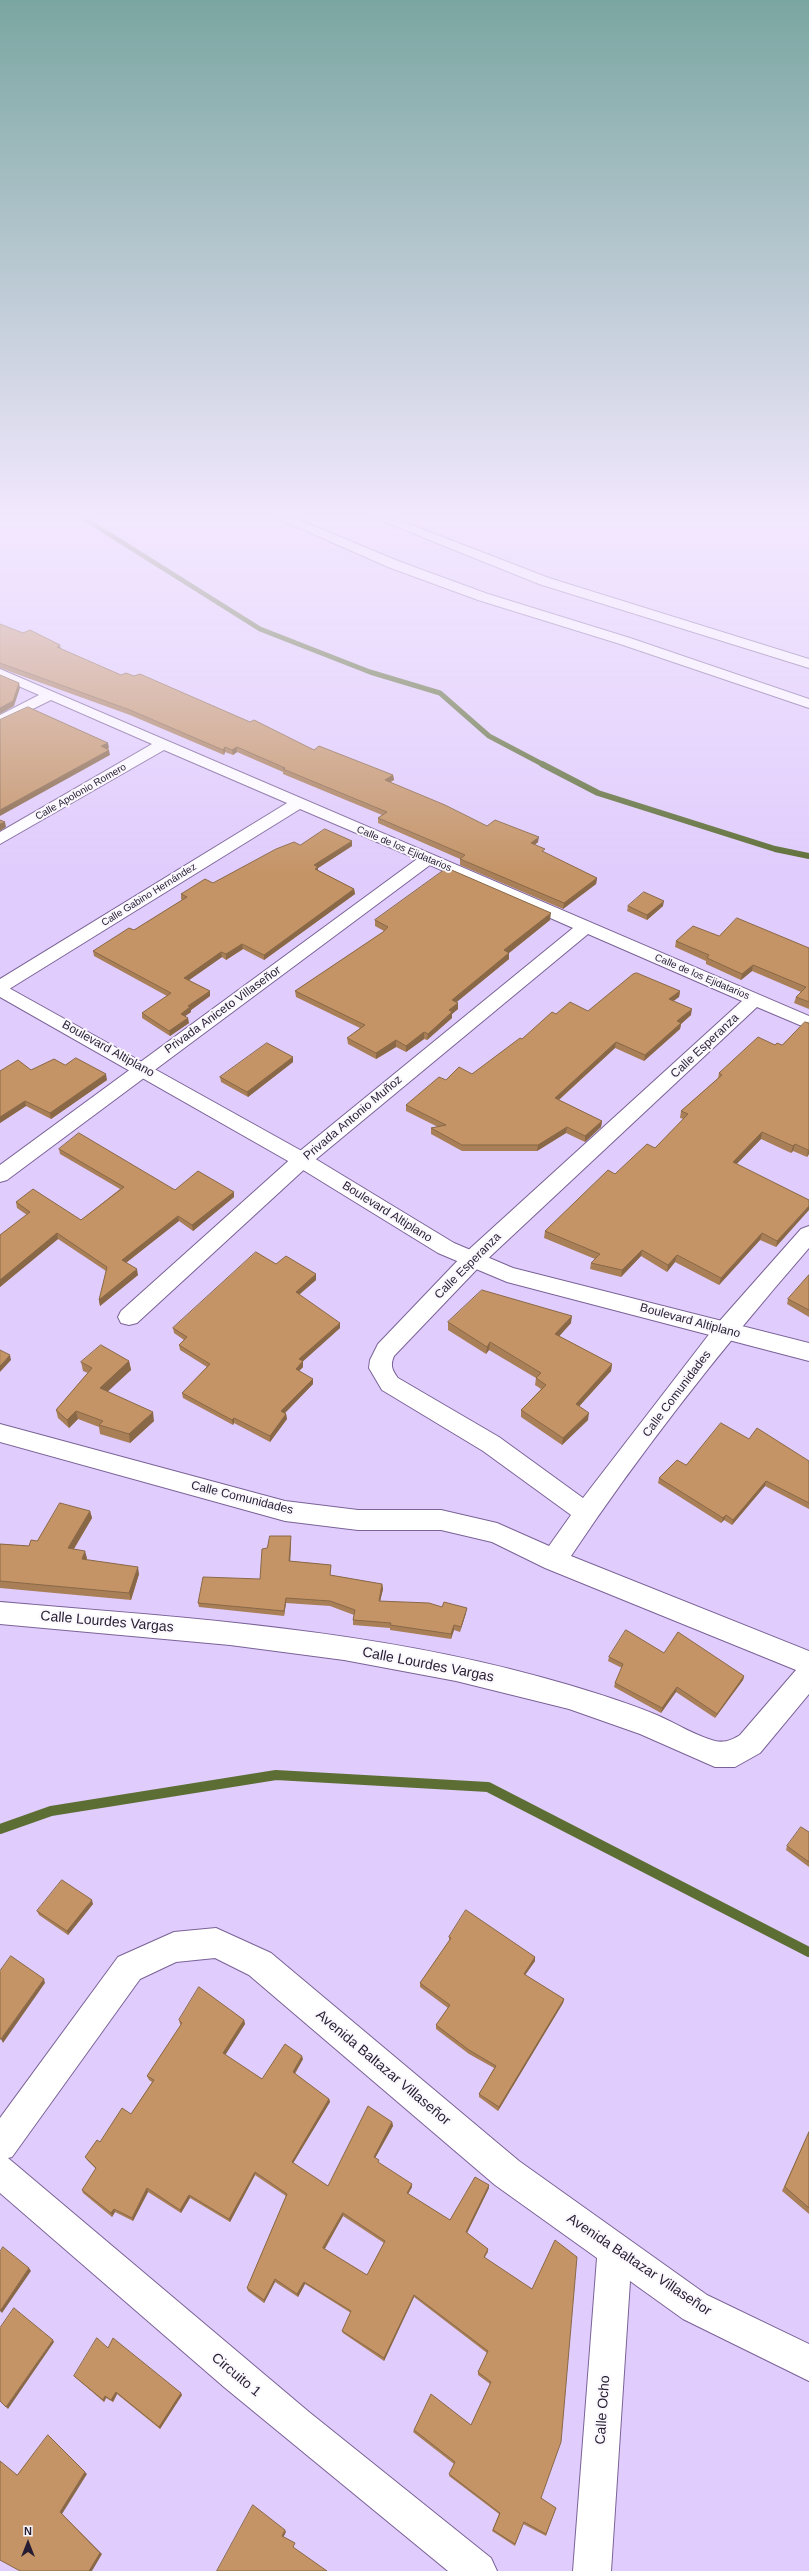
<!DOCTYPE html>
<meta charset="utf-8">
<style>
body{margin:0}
#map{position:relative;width:809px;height:2571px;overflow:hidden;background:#e1cdfd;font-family:Helvetica,sans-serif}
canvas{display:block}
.north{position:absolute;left:8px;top:2523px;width:40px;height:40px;-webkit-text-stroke:3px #faf7fd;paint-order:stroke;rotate:0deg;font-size:11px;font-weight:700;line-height:16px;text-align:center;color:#261d32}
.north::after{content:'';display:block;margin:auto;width:14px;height:18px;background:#261d32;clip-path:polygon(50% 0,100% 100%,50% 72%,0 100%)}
</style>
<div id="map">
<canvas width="809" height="2571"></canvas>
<div class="north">N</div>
</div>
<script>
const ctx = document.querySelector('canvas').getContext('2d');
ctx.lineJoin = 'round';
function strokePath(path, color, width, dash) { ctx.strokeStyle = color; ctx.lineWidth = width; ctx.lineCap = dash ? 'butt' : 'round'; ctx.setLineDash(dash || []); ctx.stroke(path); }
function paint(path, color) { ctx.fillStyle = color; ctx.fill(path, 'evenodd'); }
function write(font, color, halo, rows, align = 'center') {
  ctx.font = font + ' Helvetica,sans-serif'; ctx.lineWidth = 4; ctx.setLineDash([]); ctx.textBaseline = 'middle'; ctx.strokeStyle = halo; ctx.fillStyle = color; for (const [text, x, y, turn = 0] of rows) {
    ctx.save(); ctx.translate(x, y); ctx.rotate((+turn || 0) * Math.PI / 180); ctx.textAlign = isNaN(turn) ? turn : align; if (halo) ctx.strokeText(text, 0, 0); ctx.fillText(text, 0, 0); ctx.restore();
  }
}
strokePath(new Path2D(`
 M77,514L260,629L370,672L440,693L489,736L544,765`), '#5d6e35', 5);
strokePath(new Path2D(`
 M542,764L598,793L775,849L809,856`), '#5d6e35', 6);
strokePath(new Path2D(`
 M0,1829L51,1811L276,1775L488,1787L809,1952`), '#5d6e35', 10);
const minor = new Path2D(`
 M0,669L809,1016V1029L757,1007L480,1266L394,1356C390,1365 392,1370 398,1378L499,1437L583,1498L717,1324L801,1229L809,1226V1248C724,1346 643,1448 571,1556L809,1651V1694L760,1753L735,1767H715L640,1734L569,1709L456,1681L344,1660L230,1645L0,1624V1602C191,1618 385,1630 569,1685C599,1694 631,1704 659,1716C677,1724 696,1736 715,1741C725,1743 732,1740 740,1735L796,1670L545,1568L492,1542L441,1530H358L285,1521L0,1442V1424L285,1501L358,1510H441L497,1523L549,1546L571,1515L483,1451L382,1390L369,1368L370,1360L378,1344L464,1254L742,1001L588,934L309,1165L137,1323L129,1325L121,1323L118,1317L121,1311L295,1155L573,928L430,865L7,1180L0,1182V1165L417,859L300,809L6,991L0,993V979L287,803L164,750L0,844V832L152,744L51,700L0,725V715L39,695L0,678Z
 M216,1928L271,1953L519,2161L707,2295L809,2344V2381L683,2319L630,2281L611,2571H573L597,2258L495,2185L249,1975L215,1958L176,1962L140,1979L12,2157L8,2158L309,2412L491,2558L497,2571H448L224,2387L0,2193V2118L118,1957L174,1932Z`);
const tertiary = new Path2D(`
 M0,983L309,1155L454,1243L513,1268L809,1343V1361L507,1282L438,1253L295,1165L0,997Z`);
const motorway = new Path2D(`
 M268,514H285L398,561L488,594L630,638L809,699V708L620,644L478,600L388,567Z
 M365,514H383L549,578L809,659V668L539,584Z`);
strokePath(minor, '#7a6297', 2);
strokePath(tertiary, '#7a6297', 2);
strokePath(motorway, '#7a6297', 2);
paint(minor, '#fff');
paint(tertiary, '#fff');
paint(motorway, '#fff');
paint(new Path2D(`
 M0,624L121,675L250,722L314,750L393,775L394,780L390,782L487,826L538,842L535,845L545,853L597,878L596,884L563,909L460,865V859L378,823V818L382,815L283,774V772L237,752L233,755L225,752L224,755L130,715L0,668Z
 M300,845L352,846L318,868V870L354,889L355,894L264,960L243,949L226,960L222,957L189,980L210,991V996L191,1010V1012L185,1016L189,1023L170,1036L142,1018V1013L167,996L94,956L93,951L134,930L182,900L181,899V894L213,883Z
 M628,906H663L647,920L627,911Z
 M375,920H550L509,953V959L456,1002L458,1003V1009L452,1014V1018L427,1040L424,1039L406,1052L396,1047L376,1059L348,1044L347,1038L360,1028L296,997L295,991L383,932L384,931L375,926Z
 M719,936L809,948V1009L794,1003L796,997L801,992L752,971L741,980L706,964V961L675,947L676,941Z
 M680,991L679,997L673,1001L691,1015L681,1024L680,1029L644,1061L615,1048L559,1100L602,1121L601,1127L585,1142L566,1133L537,1151H462L431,1134V1128L438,1127L406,1111V1105L446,1080L472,1074L522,1039L556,1014L588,1011Z
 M809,1023V1154L807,1157L793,1151L791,1153L761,1139L736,1164L809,1200L776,1247L760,1240L719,1285L675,1262L667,1272L641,1256L621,1277L590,1269L591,1263L595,1259L544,1238L545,1231L615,1174L655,1148L684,1119L680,1118L681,1111L718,1078L719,1073L775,1045H782Z
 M293,1057V1062L248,1097L221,1082L220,1077Z
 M65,1065L107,1080L51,1119L26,1106L0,1123V1071L31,1070Z
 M59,1149L175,1190L234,1192V1197L193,1231L179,1221L126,1263L138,1275L100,1306L99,1300L106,1271L58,1239L0,1287V1235L27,1215L17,1208L16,1202L81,1220L120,1189L60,1154Z
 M276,1264L316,1274V1280L299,1295L340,1328L303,1361V1367L299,1371L313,1384L285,1413L286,1414L287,1419L270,1442L234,1423L233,1425L183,1398L182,1393L207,1367L180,1350L179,1345L184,1340L174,1333L173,1328Z
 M809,1275V1317L787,1304L788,1299Z
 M448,1322L571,1323L559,1336L612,1364L611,1371L579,1406L588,1420L562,1445L521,1417V1410L541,1389L535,1385L536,1378L489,1350L486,1354L448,1330Z
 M129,1361L131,1370L107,1391L154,1421L130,1443L100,1434L99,1427L78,1419L69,1428L58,1418L56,1410L88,1373L83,1371L81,1362Z
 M749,1439L809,1461V1509L765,1486L732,1525L724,1520L721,1523L658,1483L659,1478L686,1465Z
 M90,1511L92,1518L74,1549L87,1558L86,1560L139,1574L131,1600L0,1588V1544L29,1546Z
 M291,1541L290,1561L331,1565L330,1575L382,1584L383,1589L380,1601L442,1607L466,1613L460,1632L454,1630L451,1639L390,1630V1628L353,1625V1620L354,1615L330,1606L286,1603L284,1616L199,1607L198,1603L260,1579L267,1548Z
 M664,1653L744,1676L743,1680L715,1718L676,1692L661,1713L614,1687L615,1683L622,1668L608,1661L609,1657Z
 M809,1832V1867L786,1850L787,1846Z
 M93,1904L68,1935L39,1915L37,1911Z
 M449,1937L535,1957V1961L525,1975L564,1999L563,2003L498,2111L479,2097V2094L494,2068L469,2054L436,2029V2025L448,2008L420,1987V1983L449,1941Z
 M179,2020H244L245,2024L225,2055L262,2079L303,2059L295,2074L329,2099L330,2102L293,2163L328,2186L392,2122L393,2126L375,2158L379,2163L412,2187L408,2194L450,2220L489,2188L467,2233L488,2249V2252L485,2257L541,2498L556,2508L546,2536L523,2524L515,2546L492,2531L499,2514L449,2476L454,2464L413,2432L414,2430L471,2425L490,2384L478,2375V2372L487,2353L414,2297L384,2361L343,2333L342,2331L351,2313L305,2284L298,2297L275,2282L264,2303L248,2291L247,2288L286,2196L255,2175L230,2222L190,2198L181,2213L148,2192L133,2221L115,2212L112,2217L83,2193L82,2190L96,2169L87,2160L85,2157L100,2142L131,2114L152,2082L149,2080L147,2076L181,2025L180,2024ZM343,2216L384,2243L367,2275L325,2249Z
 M809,2132V2214L782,2191Z
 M108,2348L182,2395L160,2429L117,2394L113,2402L106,2398L104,2402L76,2378L74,2376Z`), '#a97f58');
paint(new Path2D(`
 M60,645L61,650L57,647Z
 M19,683L20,688L14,706L0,714V708Z
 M108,743L109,748L102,752L101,746Z
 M225,747V752L224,755L223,750Z
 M237,747V752L233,755L232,750Z
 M109,750L110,755L0,816V810Z
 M393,775L394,780L385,785V780Z
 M5,822L6,827L0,831V824Z
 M539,837L538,842L530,848L531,843Z
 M352,841V846L318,868V872L314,865Z
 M597,878L596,884L563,909L564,903Z
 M354,889L355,894L264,960V955Z
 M664,901L663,906L647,920V915Z
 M551,913L550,920L504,957V950Z
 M242,944L243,949L226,960V954Z
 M221,952L222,957L185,983L184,978Z
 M509,953V959L452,1006V1000Z
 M753,965L752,971L741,980L742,974Z
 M210,991V996L191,1010V1012L181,1019V1014L188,1006Z
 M680,991L679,997L668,1005L669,999Z
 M458,1003V1009L452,1014V1018L427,1040L428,1034L449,1010Z
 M692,1009L691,1015L681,1024L680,1029L644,1061L645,1055L677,1021Z
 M188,1018L189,1023L170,1036L169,1031Z
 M424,1032V1039L406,1052V1046Z
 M396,1040V1047L376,1059V1053Z
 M616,1042L615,1048L554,1104L555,1098Z
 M293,1057V1062L248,1097L247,1092Z
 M106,1074L107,1080L51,1119L50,1113Z
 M25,1101L26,1106L0,1123V1117Z
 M602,1121L601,1127L585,1142V1136Z
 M567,1127L566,1133L537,1151L538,1145Z
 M762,1132L761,1139L732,1169L733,1162Z
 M795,1144L793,1151L791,1153L793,1146Z
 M808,1150H809V1154L807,1157Z
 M234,1192V1197L193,1231L192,1225Z
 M809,1206V1210L776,1247L777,1241Z
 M178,1216L179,1221L123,1265L122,1260Z
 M57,1233L58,1239L0,1287V1280Z
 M762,1233L760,1240L719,1285L721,1278Z
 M642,1250L641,1256L621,1277L622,1270Z
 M677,1255L675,1262L667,1272L668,1265Z
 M137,1269L138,1275L100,1306L99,1300Z
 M316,1274V1280L296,1297V1292Z
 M572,1316L571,1323L555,1341V1334Z
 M340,1323V1328L300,1364L299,1359Z
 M490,1342L489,1350L486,1354L487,1347Z
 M10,1355L11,1360L0,1372V1366Z
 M129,1361L131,1370L102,1397L100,1388Z
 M303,1361V1367L296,1374V1369Z
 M612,1364L611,1371L575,1411L576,1404Z
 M313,1379V1384L282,1416L281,1411Z
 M76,1411L78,1419L69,1428L67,1420Z
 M153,1412L154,1421L130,1443L129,1434Z
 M589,1413L588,1420L562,1445L563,1438Z
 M286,1414L287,1419L270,1442V1436Z
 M234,1418V1423L233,1425L232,1420Z
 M766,1481L765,1486L732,1525L733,1520Z
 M90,1511L92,1518L70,1555L68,1548Z
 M726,1515L724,1520L721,1523L723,1518Z
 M291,1536V1541L290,1566L289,1561Z
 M85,1551L87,1558L83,1566L82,1559Z
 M138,1567L139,1574L131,1600L129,1593Z
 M382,1584L383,1589L379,1606V1601Z
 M286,1598V1603L284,1616V1611Z
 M467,1608L466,1613L460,1632L461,1627Z
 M454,1625V1630L451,1639V1634Z
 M744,1676L743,1680L715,1718L717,1714Z
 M677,1687L676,1692L661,1713L662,1708Z
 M92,1900L93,1904L68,1935L67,1931Z
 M535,1957V1961L523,1978L524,1974Z
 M44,1979L45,1983L3,2043L1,2039Z
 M564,1999L563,2003L498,2111L499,2107Z
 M244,2020L245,2024L224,2057L223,2053Z
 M302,2056L303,2059L293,2076V2072Z
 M329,2099L330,2102L292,2165V2162Z
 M392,2122L393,2126L374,2160V2157Z
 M255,2172V2175L230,2222L229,2219Z
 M412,2184V2187L407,2196V2193Z
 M489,2185V2188L466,2235V2232Z
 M147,2188L148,2192L133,2221L132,2218Z
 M189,2195L190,2198L181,2213L180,2210Z
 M114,2209L115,2212L112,2217L111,2213Z
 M343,2213V2216L323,2251V2248Z
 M29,2268L31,2271L2,2313L0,2311Z
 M275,2279V2282L264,2303V2300Z
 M304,2282L305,2284L298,2297L297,2294Z
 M414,2295V2297L384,2361V2358Z
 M53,2340L54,2342L8,2409L6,2407Z
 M116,2392L117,2394L113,2402L111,2400Z
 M181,2393L182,2395L160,2429L159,2427Z
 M105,2396L106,2398L104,2402L103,2400Z
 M85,2472L87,2474L62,2514L102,2554L92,2571H89L60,2512Z
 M285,2530L286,2532L283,2538L282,2536Z`), '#896847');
const building = new Path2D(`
 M0,624L23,633L30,630L60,645L57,647L121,675L126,673L134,676L140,674L250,722L254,720L314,750L319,746L393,775L385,780L445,805L487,826L495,820L539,837L531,843L545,849L542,851L597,878L564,903L460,859L465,855L378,818L387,812L283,769L285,768L237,747L232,750L225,747L223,750L130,710L0,663Z
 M0,675L19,683L13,701L0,708Z
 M28,707L108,743L101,746L109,750L0,810V720Z
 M0,820L5,822L0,824Z
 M325,829L352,841L314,865L318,867L315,869L354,889L264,955L242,944L226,954L221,952L184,978L210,991L188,1006L190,1007L181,1014L188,1018L169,1031L142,1013L171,993L93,951L129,928L134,930L187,897L181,894L205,879L213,883L276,849L294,842L300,845Z
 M447,868L551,913L504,950L509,953L452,1000L458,1003L449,1010L452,1012L428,1034L424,1032L406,1046L396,1040L376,1053L347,1038L365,1025L295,991L383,932L388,927L375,920Z
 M644,892L664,901L647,915L628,906Z
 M737,918L809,948V1002L796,997L806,987L753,965L742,974L707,958L709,955L676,941L693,926L719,936Z
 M637,973L680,991L669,999L692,1009L677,1021L681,1023L645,1055L616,1042L555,1098L602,1121L585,1136L567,1127L538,1145H462L431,1128L446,1125L406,1105L439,1077L446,1080L459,1067L472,1074L520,1038L522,1039L552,1012L556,1014L570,1002L588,1011L633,974Z
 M805,1022L809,1023V1150H808L795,1144L793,1146L762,1132L733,1162L809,1200V1206L777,1241L762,1233L721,1278L677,1255L668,1265L642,1250L622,1270L591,1263L600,1254L545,1231L608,1170L615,1174L647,1144L655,1148L688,1114L681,1111L722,1075L719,1073L758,1037L775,1045L777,1043L782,1045Z
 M267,1043L293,1057L247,1092L220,1077Z
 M76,1058L106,1074L50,1113L25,1101L0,1117V1071L18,1060L31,1070L54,1059L65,1065Z
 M79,1133L175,1190L198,1171L234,1192L192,1225L178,1216L122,1260L137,1269L99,1300L107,1267L57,1233L0,1280V1235L30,1212L16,1202L33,1189L81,1220L124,1187L59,1149Z
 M256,1252L276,1264L286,1256L316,1274L296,1292L340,1323L299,1359L303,1361L296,1369L313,1379L281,1411L286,1414L270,1436L234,1418L232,1420L182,1393L210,1364L179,1345L187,1337L173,1328Z
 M809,1275V1310L788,1299Z
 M482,1290L572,1316L555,1334L612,1364L576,1404L589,1413L563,1438L521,1410L546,1385L536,1378L541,1373L490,1342L487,1347L448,1322Z
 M101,1345L129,1361L100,1388L153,1412L129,1434L99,1425L103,1421L76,1411L67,1420L56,1410L92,1368L81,1362Z
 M0,1350L10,1355L0,1366Z
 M721,1423L749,1439L757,1428L809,1461V1503L766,1481L733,1520L726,1515L723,1518L659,1478L677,1460L686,1465Z
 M60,1503L90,1511L68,1548L85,1551L82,1559L138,1567L129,1593L0,1581V1544L29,1546L31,1540L37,1541Z
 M270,1536H291L289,1561L331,1565L330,1575L382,1584L379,1601L429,1603L442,1607L444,1602L467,1608L461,1627L454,1625L451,1634L390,1625L391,1623L353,1620L355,1610L330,1601L286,1598L284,1611L198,1603L203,1577L260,1579L262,1549L267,1548Z
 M626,1630L664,1653L678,1632L744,1676L717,1714L677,1687L662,1708L615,1683L623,1664L609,1657Z
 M801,1827L809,1832V1862L787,1846Z
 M62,1880L92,1900L67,1931L37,1911Z
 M466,1910L535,1957L524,1974L564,1999L499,2107L479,2094L496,2066L469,2050L436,2025L450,2005L420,1983L451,1938L449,1937Z
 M11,1956L44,1979L1,2039H0V1971Z
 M199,1987L244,2020L223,2053L262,2079L285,2044L302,2056L293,2072L329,2099L292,2162L328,2186L368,2106L392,2122L374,2157L379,2160L378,2162L412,2184L407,2193L450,2220L475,2177L489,2185L466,2232L488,2249L484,2257L532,2289L555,2240L577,2257L561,2442L541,2498L556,2508L546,2534L524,2522L515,2544L493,2530L500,2513L449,2474L455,2462L414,2430L431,2394L471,2425L491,2382L478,2372L488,2351L414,2295L384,2358L342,2331L351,2311L304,2282L297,2294L275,2279L264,2300L247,2288L287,2194L255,2172L229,2219L189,2195L180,2210L147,2188L132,2218L114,2209L111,2213L82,2190L96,2168L85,2157L97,2140L100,2142L122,2108L131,2114L154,2080L147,2076L182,2023L179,2020ZM343,2213L385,2241L367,2275L323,2248Z
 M809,2132V2208L785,2187Z
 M3,2247L29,2268L0,2311V2252Z
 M14,2308L53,2340L6,2407L0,2401V2328Z
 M97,2338L108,2348L113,2338L181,2393L159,2427L116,2392L111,2400L105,2396L103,2400L74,2376Z
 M48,2435L85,2472L60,2512L100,2553L89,2571H20L0,2560V2461L17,2475Z
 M253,2505L285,2530L282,2536L295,2543L293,2547L327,2571H217Z`);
paint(building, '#c49466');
strokePath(building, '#896847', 1);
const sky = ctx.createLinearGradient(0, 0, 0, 874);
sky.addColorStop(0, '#7aa6a1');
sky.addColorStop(0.59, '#f2e8fe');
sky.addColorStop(1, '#f2e8fe00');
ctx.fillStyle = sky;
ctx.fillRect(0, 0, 809, 874);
write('10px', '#261d32', '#faf7fd', [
 ["Calle Apolonio Romero",81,792,-30],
 ["Calle de los Ejidatarios",404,849,23],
 ["Calle Gabino Hernández",149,895,-32],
 ["Calle de los Ejidatarios",702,977,23]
]);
write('12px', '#261d32', '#faf7fd', [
 ["Privada Aniceto Villaseñor",223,1010,-36],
 ["Calle Esperanza",705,1046,-43],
 ["Boulevard Altiplano",108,1049,29],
 ["Privada Antonio Muñoz",353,1118,-40],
 ["Boulevard Altiplano",387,1212,32],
 ["Calle Esperanza",468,1266,-45],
 ["Boulevard Altiplano",690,1321,15],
 ["Calle Comunidades",677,1394,-53],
 ["Calle Comunidades",242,1498,14]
]);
write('14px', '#261d32', '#faf7fd', [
 ["Calle Lourdes Vargas",107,1622,5],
 ["Calle Lourdes Vargas",428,1665,11],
 ["Avenida Baltazar Villaseñor",383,2068,40],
 ["Avenida Baltazar Villaseñor",639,2265,34],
 ["Circuito 1",236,2375,40],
 ["Calle Ocho",603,2410,-86]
]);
</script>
